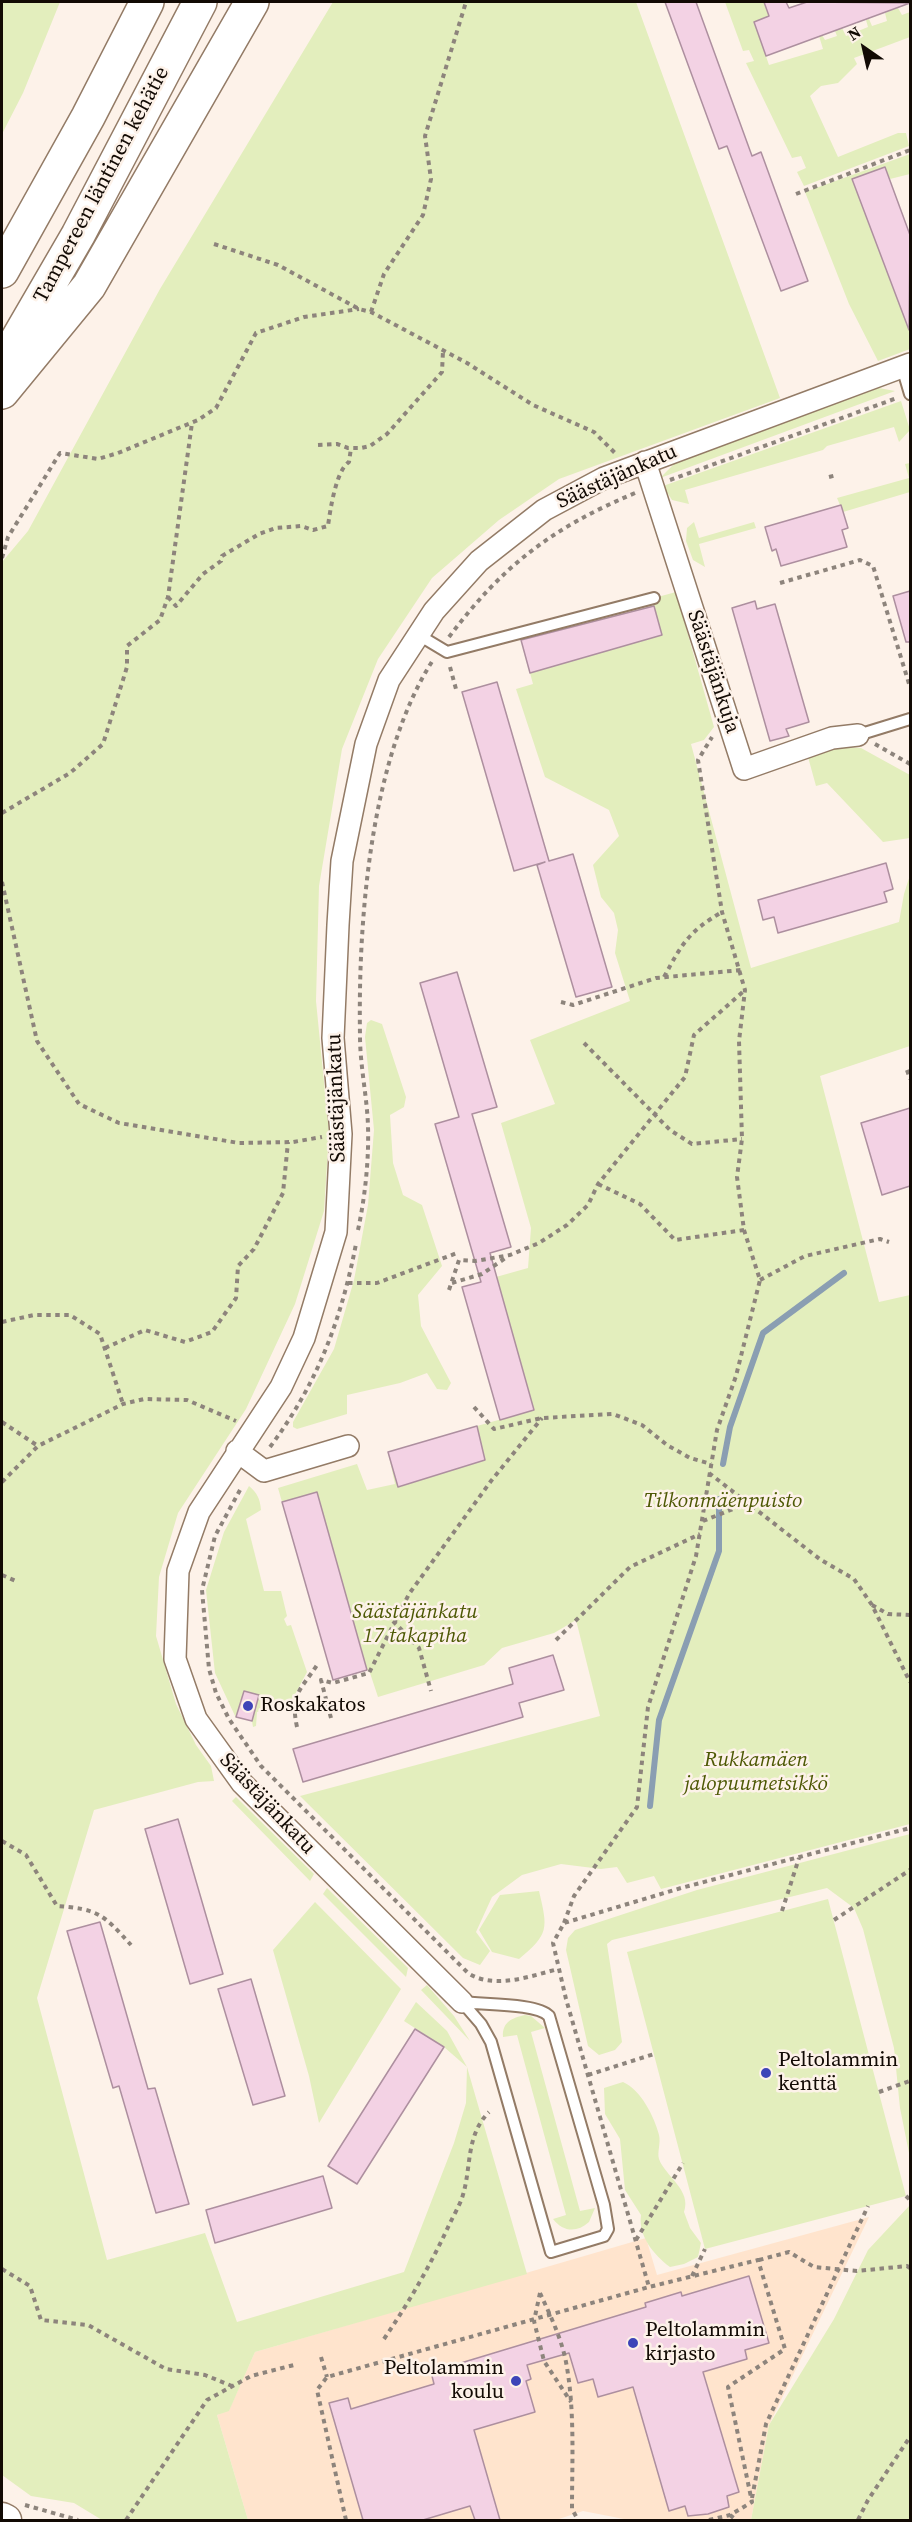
<!DOCTYPE html>
<meta charset="utf-8">
<style>
body{margin:0}
#map{position:relative;width:912px;height:2522px;overflow:hidden;background:#fdf2e9;font-family:"Source Serif 4",serif}
canvas{display:block}
.frame{position:absolute;inset:0;border:3px solid #120a04;pointer-events:none}
.north{position:absolute;left:834px;top:18px;width:60px;height:60px;-webkit-text-stroke:4px #fdf2e9;paint-order:stroke;rotate:326deg;font-size:16px;font-weight:700;line-height:24px;text-align:center;color:#120a04}
.north::after{content:'';display:block;margin:auto;width:21px;height:27px;background:#120a04;clip-path:polygon(50% 0,100% 100%,50% 72%,0 100%)}
</style>
<div id="map">
<canvas width="912" height="2522"></canvas>
<div class="frame"></div>
<div class="north">N</div>
</div>
<script>
const ctx = document.querySelector('canvas').getContext('2d');
ctx.lineJoin = 'round';
function paint(path, color) { ctx.fillStyle = color; ctx.fill(path, 'evenodd'); }
function strokePath(path, color, width, dash) { ctx.strokeStyle = color; ctx.lineWidth = width; ctx.lineCap = dash ? 'butt' : 'round'; ctx.setLineDash(dash || []); ctx.stroke(path); }
function write(font, color, halo, rows, align = 'center') {
  ctx.font = font + ' "Source Serif 4",serif'; ctx.lineWidth = 5; ctx.setLineDash([]); ctx.textBaseline = 'middle'; ctx.strokeStyle = halo; ctx.fillStyle = color; for (const [text, x, y, turn = 0] of rows) {
    ctx.save(); ctx.translate(x, y); ctx.rotate((+turn || 0) * Math.PI / 180); ctx.textAlign = isNaN(turn) ? turn : align; if (halo) ctx.strokeText(text, 0, 0); ctx.fillText(text, 0, 0); ctx.restore();
  }
}
paint(new Path2D(`
 M869,2217L769,2425L751,2520H629L583,2511L556,2520H248L217,2415L229,2410L255,2352L646,2238L657,2275Z`), '#ffe4cd');
paint(new Path2D(`
 M2,2H60L23,93L2,134Z
 M333,2H636L780,398L559,479L499,520L432,578L378,659L342,749L319,886L316,1001L329,1133L324,1211L295,1304L246,1409L178,1513L159,1577L156,1636L176,1704L196,1745L211,1766L214,1781L198,1782L94,1810L37,1998L107,2260L205,2233L237,2322L404,2272L454,2143L466,2103L467,2067L444,2047L404,2021L416,2002L447,2031L467,2067L527,2274L255,2352L229,2411L217,2415L248,2520H102L74,2503L31,2496L2,2475V562L28,531L160,289Z
 M725,2H764L769,16L754,22L769,65L823,49L819,36L822,35L825,40L837,36L835,31L842,28L846,36L868,27L866,20L869,19L872,26L887,21L885,13L898,8L902,15L910,12V37L854,58L857,64L838,83L821,86L810,96L838,157L898,133H906L909,146L804,186L797,172L806,168L801,156L792,158L746,63L754,61L749,50L743,51Z
 M910,154V174L890,179L885,167L852,179L905,319L910,317V349L878,361L849,304L805,192Z
 M879,388L895,391L660,478L675,463L704,450Z
 M901,401L910,430L899,442L894,427L827,446L823,450L685,490L689,504L672,500L663,486Z
 M910,463V492L843,512L837,498L909,478L905,464Z
 M694,522L699,538L754,522L756,528L699,544L705,567L693,560L686,541L687,528Z
 M676,592L714,727L704,740L691,744L751,968L899,922L904,894L910,875V1046L820,1076L879,1302L910,1295V1824L661,1889L654,1876L627,1883L617,1867L601,1869L561,1864L522,1875L492,1897L476,1932L490,1951L480,1965L463,1958L300,1796L600,1716L576,1620L554,1633L502,1648L484,1665L378,1697L369,1670H367L317,1492L282,1502L278,1488L357,1464L367,1490L395,1484L388,1452L399,1487L484,1460L477,1426L534,1410L496,1277L528,1268L531,1228L501,1123L555,1104L530,1040L630,1001L615,953L618,930L614,913L601,897L593,865L619,836L609,810L545,777L516,689L533,684L530,673L662,635L652,601L654,598Z
 M833,746L861,748L910,775V838L883,842L827,783L816,786L808,757Z
 M371,1020L382,1024L406,1097L404,1107L390,1115L393,1163L403,1195L422,1205L442,1266L418,1295L421,1326L451,1383L447,1390L437,1389L427,1373L400,1383L347,1395V1414L297,1429L293,1427V1422L334,1349L354,1280L368,1205L374,1130L365,1037L367,1023Z
 M249,1486C257,1493 260,1498 261,1510L246,1519L264,1591H281L287,1616L284,1619L287,1626L291,1625L307,1672L291,1702L257,1712L256,1726L253,1727L252,1721L259,1695L244,1691L236,1718L215,1673L206,1590L224,1532Z
 M236,1797L314,1874L310,1881L232,1801Z
 M910,1834V2158L900,2108L894,2048L863,1929L854,1908L827,1888L612,1940L607,1944L622,2042L615,2050L599,2055L588,2046L566,1950L568,1938L575,1930L697,1890Z
 M327,1888L408,1968L406,1977L323,1894Z
 M539,1891C548,1929 549,1934 519,1959L492,1952L479,1930L500,1895Z
 M828,1899L906,2196L705,2249L627,1952Z
 M315,1902L401,1989L319,2123L309,2076L273,1950Z
 M427,1985L454,2016L470,2041L421,1990Z
 M525,2015L531,2016L545,2028L531,2032L580,2211L595,2208L589,2222C577,2233 563,2232 553,2219L566,2215L517,2035L503,2037C502,2022 512,2018 525,2015Z
 M623,2082C641,2090 654,2116 659,2135C661,2143 657,2152 659,2159C665,2176 692,2190 684,2212L690,2228L701,2243L698,2257L684,2264L670,2267C654,2255 638,2236 641,2215L625,2190L620,2139L605,2114L604,2088Z
 M910,2205V2520H751L769,2425L834,2319L868,2250Z`), '#e3eebd');
strokePath(new Path2D(`
 M723,1464L730,1427L763,1333L844,1273
 M650,1806L659,1720L719,1551V1499`), '#8a9eb2', 6);
const building = new Path2D(`
 M665,2H696L752,156L761,152L808,281L781,291L727,146L719,149Z
 M764,2H786L789,8L807,2L910,3L766,56L754,22L769,16Z
 M885,167L910,235L909,330L852,179Z
 M841,505L848,528L842,530L847,547L781,566L776,549L772,551L765,527Z
 M910,591V642H906L893,596Z
 M755,601L757,609L775,604L809,722L786,729L789,736L770,741L732,608Z
 M654,606L662,635L530,673L521,640Z
 M497,682L549,861L573,854L612,987L576,997L537,865L545,862L514,871L462,692Z
 M886,863L893,889L884,892L887,902L778,933L774,917L763,920L758,900Z
 M457,972L497,1107L472,1114L511,1247L490,1253L534,1410L500,1420L462,1287L481,1282L435,1124L459,1117L420,983Z
 M910,1108V1186L882,1195L861,1123Z
 M477,1426L485,1460L398,1487L388,1452Z
 M317,1492L367,1670L333,1680L282,1502Z
 M553,1655L564,1690L519,1703L523,1717L303,1782L293,1749L513,1684L509,1668Z
 M244,1691L259,1695L252,1721L236,1717Z
 M178,1819L223,1974L190,1984L145,1829Z
 M100,1922L148,2089L155,2088L189,2204L156,2213L119,2086L113,2088L67,1931Z
 M251,1979L285,2096L253,2105L218,1989Z
 M415,2029L444,2047L357,2184L328,2166Z
 M323,2176L332,2208L215,2243L206,2210Z
 M749,2276L769,2343L745,2350L747,2359L703,2372L739,2492L727,2496L729,2507L708,2514L688,2516L685,2506L669,2511L633,2387L598,2397L593,2379L578,2383L569,2353L527,2365L531,2379L526,2381L535,2412L474,2430L500,2520H475L470,2506L423,2520H363L329,2403L348,2398L351,2409L434,2384L431,2372L646,2307L645,2303L681,2292L682,2296Z`);
paint(building, '#f3d2e4');
strokePath(building, '#ad8f9f', 1.5);
const service = new Path2D(`
 M902,367L910,394
 M417,634L447,652L654,598
 M858,735L910,719
 M462,2002C483,2005 537,2003 549,2016L604,2205L608,2229L604,2236L551,2252L491,2042L481,2024Z`);
const minor = new Path2D(`
 M645,462L744,769L832,738L858,735
 M237,1451L264,1471L348,1446
 M462,2002L242,1783L196,1719L175,1659L178,1571L199,1512L281,1387L304,1338L336,1232L341,1134L333,1038L338,925L342,861L366,744L389,680L434,611L479,561L544,510L604,478L910,364`);
const secondary = new Path2D(`
 M2,2518L6,2520`);
const motorway = new Path2D(`
 M2,271L88,117L147,2
 M2,366L78,235L200,2
 M2,392L89,286L252,2`);
strokePath(service, '#937b66', 14);
strokePath(minor, '#937b66', 24);
strokePath(secondary, '#937b66', 33);
strokePath(motorway, '#937b66', 36);
strokePath(new Path2D(`
 M796,194L910,150
 M214,244L278,265L359,309L371,312L467,363L533,405L594,432L616,454
 M371,312L384,274L423,215L431,179L425,136L466,2
 M318,445L337,444L348,448H361L370,446L387,434L442,372L443,351
 M829,477L837,475
 M670,480L897,398
 M2,558L8,537L60,453L98,459L118,453L198,420L216,408L256,333L304,317L359,309
 M780,583L860,560L873,566L910,687
 M168,597L176,606L203,574L221,561L222,556L259,534L276,528L301,526L313,530L328,526C330,511 336,470 349,462L351,448
 M449,637C503,565 552,528 635,493
 M450,667L456,689
 M875,744L910,764
 M2,813L70,773L103,744L127,667V646L160,620L168,597L192,423
 M2,882L37,1041L79,1104L119,1123L239,1143L293,1142L322,1137
 M664,977C682,944 688,932 722,912
 M561,1002L573,1005L656,978L741,970
 M584,1043L670,1130L692,1144L742,1139
 M907,1070L910,1079
 M598,1184L640,1204L675,1240L744,1230
 M358,1230C365,1197 369,1161 368,1126C367,1096 360,1066 360,1036C358,921 370,758 433,660
 M760,1280L805,1256L880,1239L889,1242
 M348,1283H377L457,1253
 M452,1283L482,1274L507,1257
 M449,1290L459,1260L475,1261L510,1255L539,1243L567,1225L588,1205L598,1184L685,1077L694,1035L745,990
 M2,1322L34,1315H70L100,1334L123,1404
 M105,1348L145,1330L185,1342L212,1332L236,1298L238,1266L254,1249L283,1193L288,1142
 M474,1407L494,1429L542,1418L613,1414L642,1425L667,1445L690,1458L711,1464
 M2,1422L38,1446
 M270,1447C317,1384 341,1321 356,1244
 M709,1473L821,1560L854,1579L872,1605L910,1682
 M2,1482L38,1446L123,1404L144,1399L187,1400L236,1421
 M240,1490L215,1536L202,1590L209,1669L216,1693L229,1719L261,1766L468,1973C494,1990 531,1976 558,1969
 M703,1521L748,1503
 M2,1575L16,1581
 M872,1605L888,1614L910,1615
 M393,1621L419,1648L431,1691
 M556,1640L630,1567L700,1534
 M331,1718L321,1680L333,1683L369,1673L409,1594L491,1481L542,1418
 M297,1727C290,1694 300,1691 317,1665
 M2,1841L26,1855L57,1906C98,1909 103,1914 131,1945
 M782,1911L799,1858
 M834,1920L910,1870
 M564,1923L574,1896L637,1807L648,1707L696,1556L717,1430L736,1376L760,1280L744,1230L737,1177L742,1139L739,1041L745,990L722,912L698,760L712,737
 M588,2075L654,2054
 M879,2092L910,2081
 M906,2196L910,2200
 M636,2240L683,2163
 M759,2260L789,2252L814,2267L857,2271L907,2266L910,2268
 M2,2269L30,2286L41,2320L88,2325L166,2369L205,2375L232,2386
 M692,2276L705,2249
 M540,2293C550,2315 561,2337 566,2362C575,2410 572,2460 572,2509L578,2520
 M540,2293L534,2321L544,2361L571,2402
 M384,2339C410,2301 431,2264 450,2223C454,2215 459,2206 462,2198C472,2168 465,2136 489,2112
 M321,2357L327,2377
 M752,2498L766,2424L868,2206
 M25,2505L78,2520
 M730,2515L736,2520
 M126,2520L207,2400L251,2376L294,2365
 M346,2520L317,2390L327,2377L649,2287
 M709,2520L730,2515L752,2502L728,2387L785,2349L758,2260L649,2287L566,1999L553,1943L564,1923L681,1888L910,1828
 M858,2520L868,2500L910,2437`), '#8d847c', 4, [4.5, 4.5]);
strokePath(service, '#fff', 10);
strokePath(minor, '#fff', 21);
strokePath(secondary, '#fff', 30);
strokePath(motorway, '#fff', 33);
for (const [x, y, r, color] of [
 [248,1706,6,"#3d44b8"],
 [766,2073,6,"#3d44b8"],
 [633,2343,6,"#3d44b8"],
 [516,2381,6,"#3d44b8"]
]) { const dot = new Path2D(); dot.arc(x, y, r, 0, 2 * Math.PI); ctx.fillStyle = color; ctx.fill(dot); strokePath(dot, '#fdf2e9', 2); }
write('21px', '#120a04', '#fdf2e9', [
 ["Tampereen läntinen kehätie",102,185,-62],
 ["Säästäjänkatu",617,477,-24],
 ["Säästäjänkuja",713,672,72],
 ["Säästäjänkatu",337,1098,-92],
 ["Säästäjänkatu",267,1804,47]
]);
write('italic 21px', '#4d5804', '#fdf2e9', [
 ["Tilkonmäenpuisto",723,1502],
 ["Säästäjänkatu",415,1613],
 ["17 takapiha",415,1637],
 ["Rukkamäen",756,1761],
 ["jalopuumetsikkö",756,1785]
]);
write('21px', '#120a04', '#fdf2e9', [
 ["Roskakatos",260,1706],
 ["Peltolammin",778,2061],
 ["kenttä",778,2085],
 ["Peltolammin",645,2331],
 ["kirjasto",645,2355],
 ["Peltolammin",504,2369,"right"],
 ["koulu",504,2393,"right"]
], 'left');
</script>
